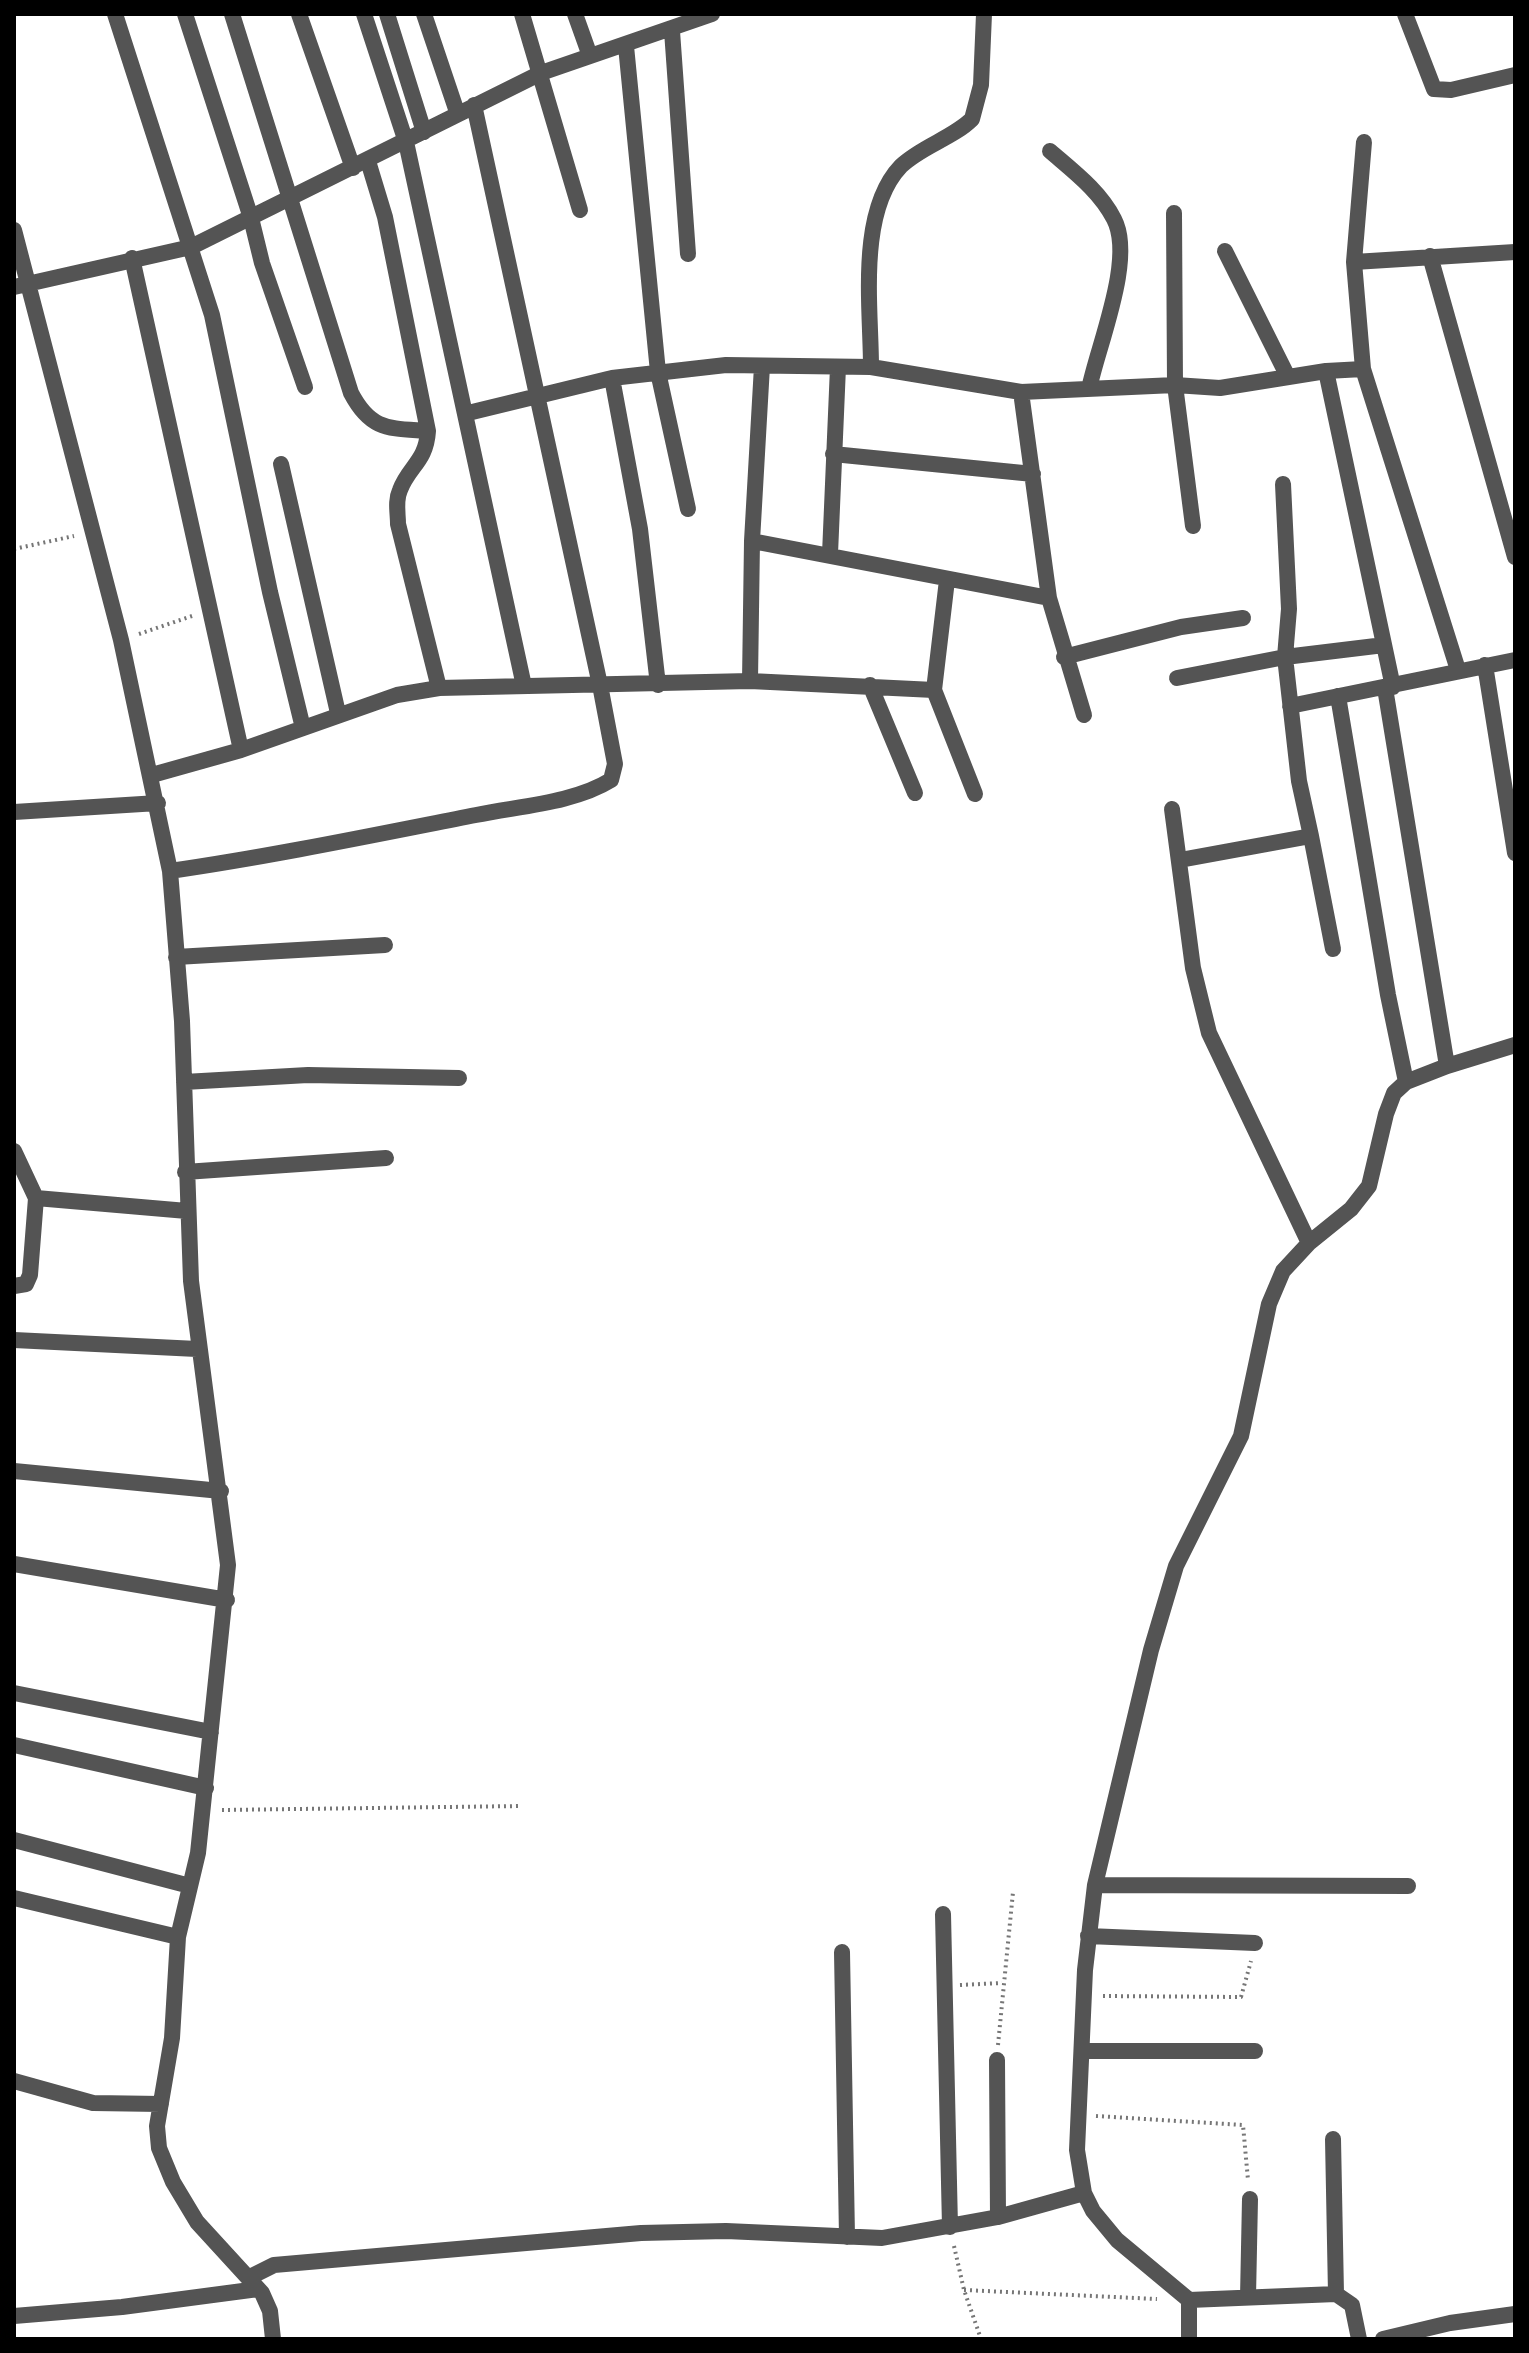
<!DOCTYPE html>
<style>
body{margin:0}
#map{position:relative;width:1529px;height:2353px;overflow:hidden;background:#fff;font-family:"DejaVu Sans",sans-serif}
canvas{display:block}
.frame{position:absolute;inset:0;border:16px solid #000;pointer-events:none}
</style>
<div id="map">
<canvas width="1529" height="2353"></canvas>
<div class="frame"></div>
</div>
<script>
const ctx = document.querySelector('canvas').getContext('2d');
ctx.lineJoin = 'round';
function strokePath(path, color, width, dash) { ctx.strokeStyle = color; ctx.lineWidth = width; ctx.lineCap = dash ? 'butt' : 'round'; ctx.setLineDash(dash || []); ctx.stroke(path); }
strokePath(new Path2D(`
 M14,549L74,536
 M139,634L195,615
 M222,1810L522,1806
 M960,1985L1002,1983
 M1103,1996L1241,1997L1251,1961
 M998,2045L1013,1892
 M1096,2116L1243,2125L1248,2180
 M954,2246L964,2290L981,2339
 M964,2290L1157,2299`), '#767676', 4, [2, 4]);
strokePath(new Path2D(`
 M115,14L212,315L270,592L303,728
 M185,14L251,218L262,263L305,387
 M232,14L351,393C371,431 389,428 428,431
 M299,14L353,168
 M364,14L406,142L524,686
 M387,14L424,132
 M424,14L457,112
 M522,14L580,210
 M575,14L590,56
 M1405,14L1434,89L1451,90L1515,75
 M672,31L688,254
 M626,46L658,372L688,509
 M1364,142L1354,262L1363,369L1458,670
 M1050,151C1073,171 1100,191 1114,219C1135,259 1098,345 1089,389
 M368,161L385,217L428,431C426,462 409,466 400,490C395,501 398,513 398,524L439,688
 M1174,213L1175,385L1193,526
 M14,230L121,640L170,871L182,1021L191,1281L228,1565L198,1853L178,1937L14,1898
 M1225,251L1288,377
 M1430,256L1515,557
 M132,258L241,750
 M1354,262L1515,252
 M14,287L191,247L541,73L712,14
 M871,367C871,308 857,212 901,166C922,146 953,138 972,119L981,85L984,14
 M1326,371L1393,687
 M612,378L640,529L658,685
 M1021,392L1049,598L1084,715
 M468,413L612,378L726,365L871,367L1021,392L1175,385L1220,388L1326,371L1363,369
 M833,454L1033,474
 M281,464L338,713
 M1283,484L1289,609L1285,657L1299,781L1311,836
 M752,541L1049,598
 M830,554L838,367
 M947,580L934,690L975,794
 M1064,657L1181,627L1243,618
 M1485,665L1515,853
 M1177,678L1285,657L1384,645
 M750,681L752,541L762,366
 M870,685L915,793
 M1385,688L1447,1066
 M1338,696L1388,995L1406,1082
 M1290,706L1515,660
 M152,775L241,750L397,695L439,688L750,681L934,690
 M1172,809L1193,968L1209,1033L1309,1243
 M14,812L158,803
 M1180,860L1311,836L1333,949
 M170,871C273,856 374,835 476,815C519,806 574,803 611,780L615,764L600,685L474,105
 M176,957L385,945
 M184,1082L308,1075L459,1078
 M14,1151L36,1198L30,1275L26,1284L14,1286
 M185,1172L386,1158
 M36,1198L187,1211
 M14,1340L197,1349
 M14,1471L221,1491
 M14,1564L227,1600
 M14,1693L211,1732
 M14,1745L206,1788
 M14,1840L190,1886
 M1095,1885L1408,1886
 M943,1914L950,2227
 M1088,1936L1255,1943
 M178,1937L172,2038L157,2126L159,2148L173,2182L197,2222L262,2293L270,2311L273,2339
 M842,1952L847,2237
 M1082,2051H1255
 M14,2081L93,2103L161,2104
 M1333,2139L1336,2294L1189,2300L1117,2240L1093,2211L1084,2193L1077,2150L1085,1970L1095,1885L1151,1650L1176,1566L1241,1436L1269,1304L1283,1271L1309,1243L1351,1209L1369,1186L1386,1114L1394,1093L1406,1082L1447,1066L1515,1045
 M998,2217L1084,2193
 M248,2278L274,2265L641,2233L726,2231L882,2238L998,2217L997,2060
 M1336,2294L1352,2305L1359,2339
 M1248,2297L1250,2199
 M14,2316L122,2307L258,2289
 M1189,2339V2300
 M1383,2339L1450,2323L1515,2314`), '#545454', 16);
</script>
